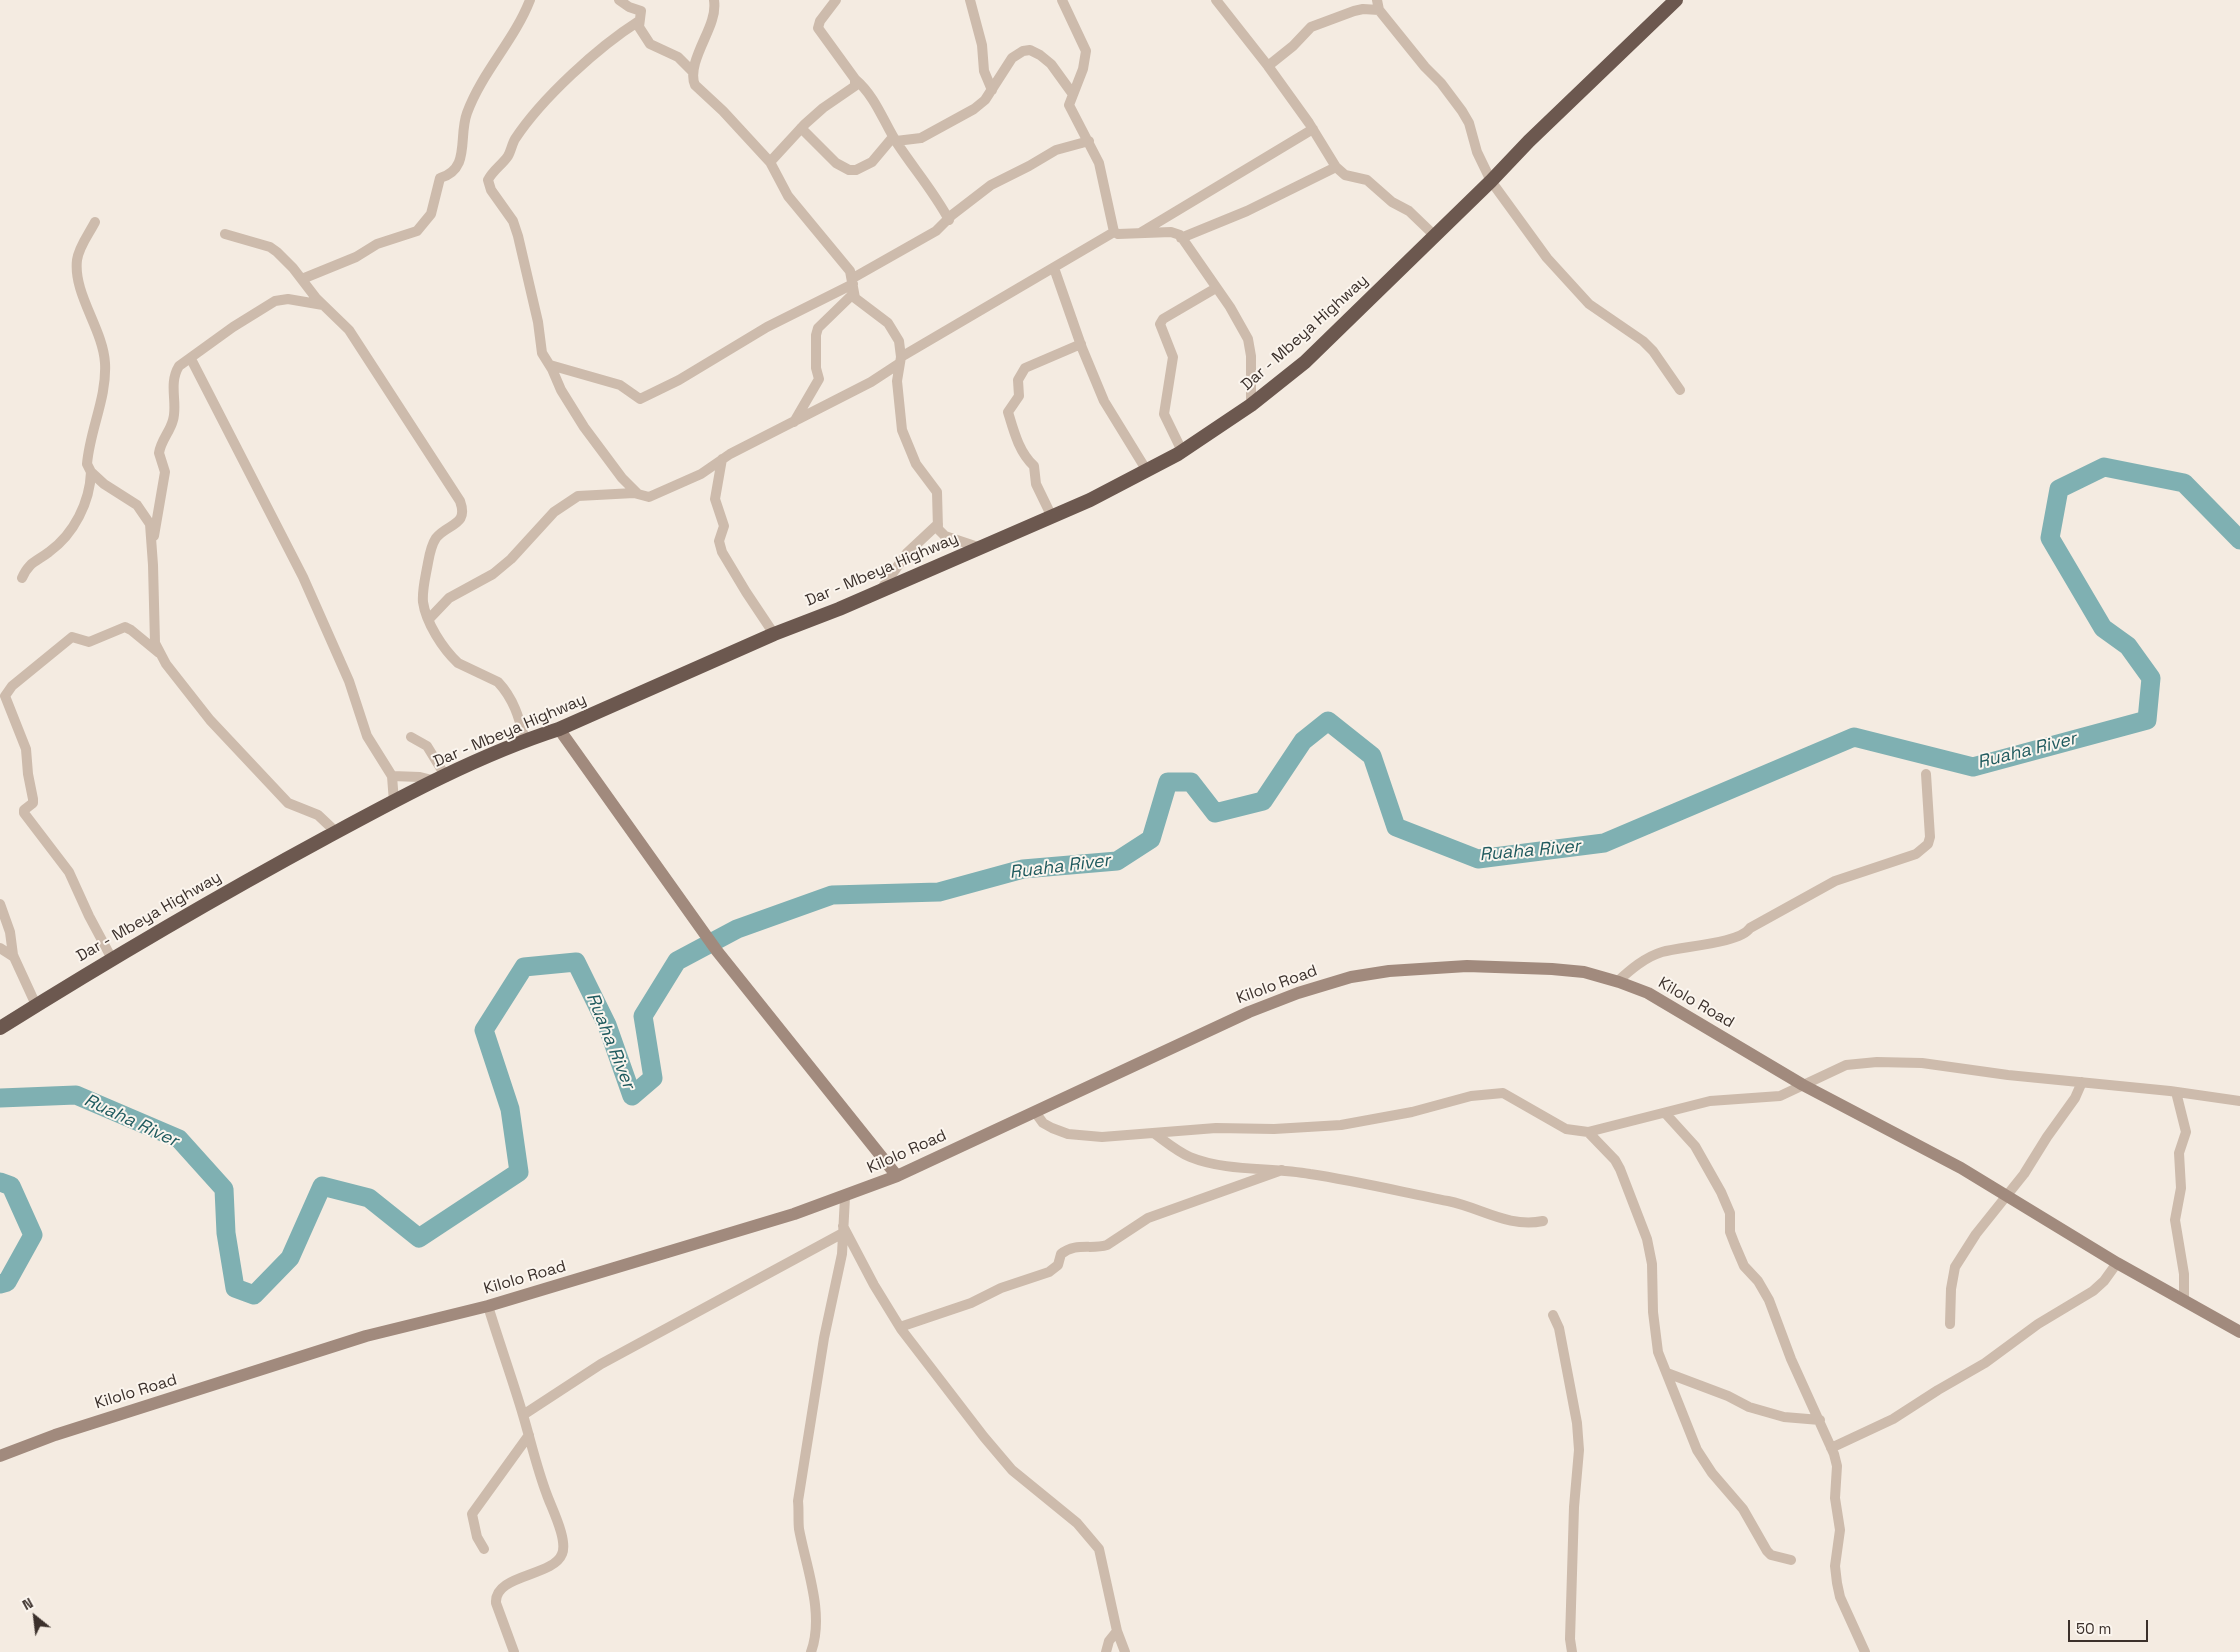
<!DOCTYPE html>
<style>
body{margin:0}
#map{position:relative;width:2240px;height:1652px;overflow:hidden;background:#f4ebe1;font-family:"Space Grotesk",sans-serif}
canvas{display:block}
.north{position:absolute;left:10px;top:1592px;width:50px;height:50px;-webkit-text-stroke:4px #fbf5ee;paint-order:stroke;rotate:331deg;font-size:14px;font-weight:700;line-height:20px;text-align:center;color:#3b302b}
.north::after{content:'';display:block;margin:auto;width:18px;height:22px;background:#3b302b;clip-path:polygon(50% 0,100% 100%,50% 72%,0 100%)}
.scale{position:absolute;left:2068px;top:1620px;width:80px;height:22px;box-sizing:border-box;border:2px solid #3b302b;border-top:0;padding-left:6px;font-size:15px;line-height:18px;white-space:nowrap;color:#3b302b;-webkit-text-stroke:4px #fbf5ee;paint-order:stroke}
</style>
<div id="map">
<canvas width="2240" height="1652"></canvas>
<div class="north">N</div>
<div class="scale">50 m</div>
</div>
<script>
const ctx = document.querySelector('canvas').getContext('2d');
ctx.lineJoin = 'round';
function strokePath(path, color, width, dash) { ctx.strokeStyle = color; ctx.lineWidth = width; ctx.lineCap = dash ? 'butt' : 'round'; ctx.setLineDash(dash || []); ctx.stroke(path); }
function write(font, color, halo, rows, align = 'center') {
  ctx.font = font + ' "Space Grotesk",sans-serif'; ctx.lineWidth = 4; ctx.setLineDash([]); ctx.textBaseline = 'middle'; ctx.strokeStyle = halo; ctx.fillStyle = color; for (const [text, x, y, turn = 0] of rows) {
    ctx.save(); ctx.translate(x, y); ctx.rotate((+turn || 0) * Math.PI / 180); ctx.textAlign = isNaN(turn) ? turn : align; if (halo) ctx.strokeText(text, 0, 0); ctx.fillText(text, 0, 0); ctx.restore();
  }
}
strokePath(new Path2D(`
 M0,1098L76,1095L179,1139L224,1189L226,1233L235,1288L254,1295L290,1258L322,1186L369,1198L419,1238L519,1172L510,1109L484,1030L524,967L576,962L607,1025L632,1096L653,1078L643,1016L677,961L737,929L832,895L939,892L1023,869L1117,861L1151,839L1168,782H1191L1215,813L1263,801L1303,741L1328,721L1372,756L1396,827L1478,859L1604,843L1854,737L1973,767L2147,720L2151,678L2128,646L2103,628L2050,538L2059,489L2104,467L2184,483L2240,540
 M0,1182L11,1186L33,1235L7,1282L0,1284`), '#7fb0b2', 19);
strokePath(new Path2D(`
 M619,0L629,7L641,11L639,27L650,44L678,57L693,72
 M714,0C715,7 714,14 712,20C707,38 687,67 695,85L723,111L770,162L788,196L850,271L855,298L888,323L899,341L901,357L897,381L902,430L916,464L937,492L938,529L945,536L978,547
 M970,0L982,45L984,71L992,90
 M1062,0L1086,51L1083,69L1069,105L1099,163L1114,232L1118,234L1171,232L1180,235L1230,307L1248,339L1251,356V405
 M1216,0L1268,66L1309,123L1336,167L1345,175L1367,180L1392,202L1409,211L1435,236
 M1377,0L1379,10L1425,67L1441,83L1462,111L1469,123L1477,152L1491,181L1547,258L1589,304L1643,341L1653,351L1680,390
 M1268,66L1293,46L1311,27L1354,11L1363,9L1379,10
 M855,79C876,97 883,121 897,143C914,169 934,192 949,220
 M801,128L836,163L849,170H856L872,162L893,137
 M896,141L921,138L974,109L985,100L1012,58L1023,51L1030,50L1040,55L1051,64L1072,93
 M770,162L805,124L823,108L855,86V79L818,28L820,21L836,0
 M95,222C89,234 79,246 77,260C73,294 103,329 105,363C107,398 90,429 87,464L91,472L104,484L137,505L150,524L153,565L155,643L166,664L210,720L288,803L318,815L336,832
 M1140,233L1313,129
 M225,234L270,247L277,252L293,268L316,298L349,330L460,501C469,526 448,523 436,538C430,547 429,558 427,568C425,579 422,591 423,602C426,623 443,649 458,663L498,682C514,699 519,718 525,740
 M1181,238L1247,211L1336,167
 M1054,268L1082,348L1104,401L1147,471
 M853,278L936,231L952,215L991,185L1029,166L1056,150L1089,141
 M302,279L356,257L377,244L417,231L431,214L440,178C471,169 458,137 467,113C482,72 514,41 530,0
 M901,357L1114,232
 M191,359L303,577L349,681L367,736L392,776L394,802
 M550,365L620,385L640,399L679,380L767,327L853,284
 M794,422L819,379L816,368V335L818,328L853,294
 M1182,451L1164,414L1173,357L1160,324L1163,319L1216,288
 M722,459L715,499L724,526L719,541L722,552L746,592L774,634
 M637,493L622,478L584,427L561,390L552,369L542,353L538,322L518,236L513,221L491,190L488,180C493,170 502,165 508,156C511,151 512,144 515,139C542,98 598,47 639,21
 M1052,517L1036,484L1034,466C1019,452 1014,432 1008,412L1019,396L1018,380L1025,368L1081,344
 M154,536L165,472L159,453C161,440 170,432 173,420C178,403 168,384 179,366L233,327L275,301L288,299L323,305
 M22,578C29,562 36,562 49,552C74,534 90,502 91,472
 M880,591L907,553L938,524
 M429,619L449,598L493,574L511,559L554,512L578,496L634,493L649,497L701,474L730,454L871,382L900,363
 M411,737L427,746L446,777
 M392,776L420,777L436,781
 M0,904L10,932L13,955L36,1005
 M0,948L14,957
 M112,959L89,916L69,872L24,813V810L33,803V799L28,774L26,749L5,696L12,686L72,637L89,642L125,627L131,630L159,653
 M1617,982C1630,970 1645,957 1662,952C1682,946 1739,944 1750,928L1835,881L1916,854L1928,844L1930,837L1926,774
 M2176,1092L2186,1132L2179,1153L2181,1188L2175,1220L2184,1274V1300
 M1035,1112L1043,1123L1052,1128L1068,1134L1102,1137L1216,1128L1274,1129L1341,1125L1412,1112L1471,1096L1503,1093L1566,1129L1588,1132L1710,1101L1780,1096L1846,1065L1877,1062L1922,1063L2008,1075L2170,1091L2240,1101
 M1665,1113L1695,1146L1721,1192L1730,1213V1232L1735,1245L1744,1266L1758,1281L1769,1300L1791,1359L1834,1454L1837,1466L1835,1498L1840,1530L1835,1566L1837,1583L1840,1597L1865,1652
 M1588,1132L1615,1160L1620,1169L1647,1239L1652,1264L1653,1312L1658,1352L1697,1450L1712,1473L1743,1509L1767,1551L1771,1555L1791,1560
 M1155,1134C1166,1142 1178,1152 1190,1157C1227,1172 1271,1167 1310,1174C1357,1181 1402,1192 1448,1201C1482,1208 1508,1228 1543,1221
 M843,1226L874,1285L901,1329L984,1437L1012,1470L1077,1523L1099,1549L1117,1631L1125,1652
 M488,1306C499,1342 512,1378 523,1415C531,1442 537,1469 547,1495C552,1509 568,1540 562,1554C553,1577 494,1574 496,1603L514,1652
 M1553,1315L1559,1328L1577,1423L1579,1450L1574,1507L1570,1639L1572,1652
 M1950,1324L1951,1289L1955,1267L1976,1234L2024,1174L2047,1137L2075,1098L2082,1082
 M900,1327L971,1303L1001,1288L1049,1272L1058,1265L1061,1254C1076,1242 1091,1250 1107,1245L1148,1218L1282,1170
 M1667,1373L1728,1396L1749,1407L1784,1417L1820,1420
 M523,1415L601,1364L843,1233
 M1831,1448L1893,1419L1938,1390L1985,1363L2038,1324L2093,1291L2104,1281L2117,1263
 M484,1549L477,1537L472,1514L529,1435
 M811,1652C825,1614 806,1567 799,1529C798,1520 799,1510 798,1501L824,1338L842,1254L845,1197
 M1106,1652L1109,1641L1117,1631`), '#cdbbac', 10);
strokePath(new Path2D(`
 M559,729L717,951L897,1176
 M0,1456L55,1435L366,1336L488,1306L794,1214L897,1176L1249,1012L1298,993L1351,977L1389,971L1467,966L1552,969L1584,972L1619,982L1648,993L1803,1085L1961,1168L2117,1263L2240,1332`), '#a18a7d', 12);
strokePath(new Path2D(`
 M0,1028C107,961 216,897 327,837C401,797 478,755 559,729L774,634L839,609L1090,500L1178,454L1251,405L1305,362L1491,181L1529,141L1676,0`), '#6c584f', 14);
write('16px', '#3b302b', '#fbf5ee', [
 ["Dar - Mbeya Highway",1305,333,-42],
 ["Dar - Mbeya Highway",882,570,-23],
 ["Dar - Mbeya Highway",510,731,-23],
 ["Dar - Mbeya Highway",149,917,-30],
 ["Kilolo Road",1277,985,-20],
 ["Kilolo Road",1696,1003,30],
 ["Kilolo Road",907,1152,-24],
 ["Kilolo Road",525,1278,-16],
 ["Kilolo Road",136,1392,-17]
]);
write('italic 18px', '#1f5a5e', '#fbf5ee', [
 ["Ruaha River",2027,751,-14],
 ["Ruaha River",1530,851,-5],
 ["Ruaha River",1060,867,-7],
 ["Ruaha River",610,1041,68],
 ["Ruaha River",131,1121,25]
]);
</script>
